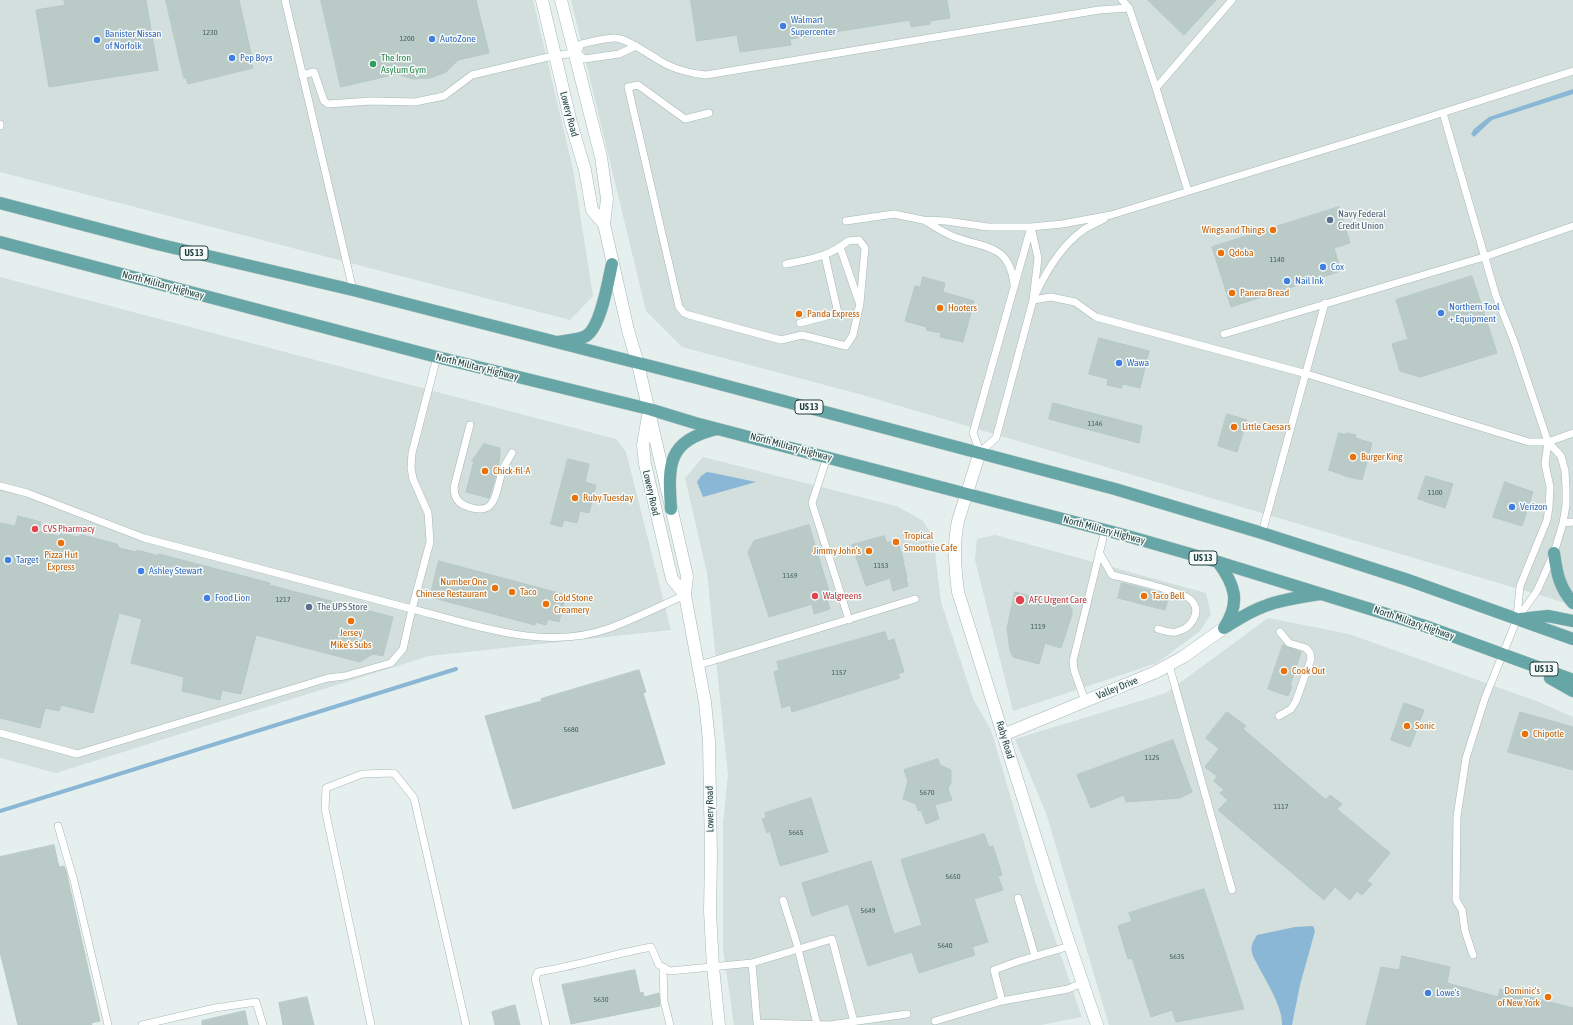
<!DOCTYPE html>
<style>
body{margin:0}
canvas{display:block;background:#e5efed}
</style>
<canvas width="1573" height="1025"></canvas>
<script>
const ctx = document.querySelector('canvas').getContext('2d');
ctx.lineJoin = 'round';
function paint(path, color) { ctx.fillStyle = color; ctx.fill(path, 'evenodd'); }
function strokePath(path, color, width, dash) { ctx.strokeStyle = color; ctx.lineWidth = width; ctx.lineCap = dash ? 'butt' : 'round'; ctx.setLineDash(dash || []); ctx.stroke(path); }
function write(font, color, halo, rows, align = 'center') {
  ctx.font = font + ' "Asap Condensed",sans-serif'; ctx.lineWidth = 3; ctx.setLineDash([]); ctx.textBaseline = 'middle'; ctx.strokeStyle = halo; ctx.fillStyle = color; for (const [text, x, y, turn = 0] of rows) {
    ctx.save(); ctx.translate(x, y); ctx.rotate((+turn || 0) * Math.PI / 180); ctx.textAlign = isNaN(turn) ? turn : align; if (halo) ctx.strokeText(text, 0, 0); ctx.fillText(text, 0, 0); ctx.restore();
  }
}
paint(new Path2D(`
 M0,0H533L573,169L593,296L570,320L0,172Z
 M571,0H1573V605L859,394L682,347L646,311Z
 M0,277L616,439L626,452L671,630L429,656L56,773L0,758Z
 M703,457L896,506L922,520L933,536L941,602L974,701L991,730L1036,884L1082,1017L1041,1025H734L723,949V824L728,775L707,573L685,478Z
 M995,535L1206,593L1211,614L1200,631L1157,663L1013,711L975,560L977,539Z
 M1268,618L1349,634L1539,702L1573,717V1025H1109L1046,813L1015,739L1166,693Z`), '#d2dfdd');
paint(new Path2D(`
 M1573,89V94L1492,120L1474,137L1471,134L1474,129L1489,117Z
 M707,472L713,473L756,482L703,497L697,482L701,476Z
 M1313,926L1315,931L1300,985L1292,1025H1282C1283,1005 1262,975 1253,956C1250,947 1252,943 1257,935L1295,927Z`), '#8ab7d6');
strokePath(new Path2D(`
 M0,811L456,669`), '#8ab7d6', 4);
const building = new Path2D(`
 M64,0H146L158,70L49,87L36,10L65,5Z
 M166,0H239L253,62H251L253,68L188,84L186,78H184Z
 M321,0H476L489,53L458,60L446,72L430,78L413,79L397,74L341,87Z
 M691,0H947L950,18L930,21V24L911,27L910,20L790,39L791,45L740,52L737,35L697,41Z
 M1148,0H1216L1184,35Z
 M1339,207L1350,243L1334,248L1341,271L1231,307L1212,247Z
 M1472,276L1497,353L1420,377L1400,371L1392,344L1408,339L1396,300Z
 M923,277L945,283L943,292L974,301L963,342L940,337L941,333L926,330L927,327L905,321L915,286L920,287Z
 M1099,338L1149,351L1140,388L1123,384L1121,388L1107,385L1108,379L1089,374Z
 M1053,403L1142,426L1139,443L1049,419Z
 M1227,414L1247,420L1237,452L1218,446Z
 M1339,433L1346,435V433L1356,435L1355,438L1372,443L1362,480L1345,476L1329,470Z
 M484,444L500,448V456L498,468L489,498L466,492L474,461H472Z
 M568,459L589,464L585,482L596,485L589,513L580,511L577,523L564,520L562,527L551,524Z
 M1426,476L1453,484L1445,508L1418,499Z
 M1505,482L1533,492L1522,526L1493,517Z
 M18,516L41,522L39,531L58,536L62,533L77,537L82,535L117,544L119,548L136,552L137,550L159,556V554L270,583L269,585L393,617L383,656L373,654L360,662L256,635L241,694L222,690L220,700L182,691L184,677L131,663L142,619L119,613L93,713L61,705L59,711L45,708L40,728L0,718V523L15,526Z
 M809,525L831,598L827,600L830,609L814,614L812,604L769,617L748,552L754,541Z
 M884,536L887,543L897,539L904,562H903L907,577L906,578L908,586L893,591L890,578L866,586L852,545Z
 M439,561L566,595L559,622L548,619L546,625L535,622V625L430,597Z
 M1122,583L1169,595L1165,610L1118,598Z
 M1015,592L1056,604L1065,603L1069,605L1072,610V615L1061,648L1045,643L1039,664L1013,657L1010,650L1007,629Z
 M885,632L888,641L894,639L904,672L898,674L900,678L792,712L790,705L782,708L774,672L779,670L777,662Z
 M1283,645L1301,652L1290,686L1292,687L1288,696L1268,689Z
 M639,670L646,692L643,693L665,764L513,809L485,716L542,701L541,699Z
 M1404,703L1424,710L1410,747L1391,740Z
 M1227,712L1246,726L1243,729L1326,800L1330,795L1342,804L1337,809L1390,853L1367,881L1372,884L1362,895L1357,891L1350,900L1335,887L1324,900L1218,810L1228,800L1220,793L1224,790L1214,781L1217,776L1205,767L1219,749L1206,738Z
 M1520,712L1573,727V770L1508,752Z
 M1173,740L1192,792L1180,798L1126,802L1124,795L1091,808L1077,775Z
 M938,759L940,765L951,770V782L948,789L952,800L935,805L939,819L926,824L921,810L918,811L916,804L903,799L908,781L904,770Z
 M811,798L828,852L780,866L770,831L767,833L762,819L766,818L765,813Z
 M984,834L989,847L993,846L1002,875L998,876L1003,890L974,899L988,942L972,947L975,955L919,973L912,952L868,966L848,904L812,916L802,883L871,861L894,934L922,925L901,860Z
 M54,845L59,867L64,866L66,871L100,1021L91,1023L92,1025H18L0,952V857Z
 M1204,889L1244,1009L1176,1022L1172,1010L1151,1017L1132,958L1128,959L1118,926L1132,921L1129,913Z
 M1402,956L1450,967L1447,983L1498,997L1500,989L1573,1008V1025H1366L1381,967L1399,970Z
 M635,970L640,993L643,992L644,997L659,993L660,1006L571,1024L562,985Z
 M307,997L314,1025H283L279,1003Z
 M515,1005L520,1025H495L492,1012Z
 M245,1011L248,1025H202V1021Z`);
paint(building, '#b9cac7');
strokePath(building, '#b6c9c6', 1);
const service = new Path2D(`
 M285,0L353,290
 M1122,0L1129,8L1156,88L1188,191
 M577,53L581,44C592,42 604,38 615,38C627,38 651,56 662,62C674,69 692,74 706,75L1099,10L1129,8
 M302,75L314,72L324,101L328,104L371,101L415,102L444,96L472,75L548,57L574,53H577L584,59L619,54L636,46
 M1156,88L1232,0
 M709,113L685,119L638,85L628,87L679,307L684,313L689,315L781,340L802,335L846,346L853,335L860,303L865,248L859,240L848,241C829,257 810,259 786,264
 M1443,113L1496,296L1514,341L1548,442L1561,456L1565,471L1566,488V505L1563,523L1554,553L1537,591L1517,619L1485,698L1466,758L1457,816L1456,900L1462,910L1465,931L1473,955
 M0,126V124
 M846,221L894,214L923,220L946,221L988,227H1031L1062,224L1111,215L1382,132L1573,71
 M925,221C934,226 943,232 952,236C983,249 1009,242 1014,284
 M1031,227L1038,258L1033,300L996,438L980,452L973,433Z
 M840,247L859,302
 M1036,293C1047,270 1061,246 1082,231C1088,226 1097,223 1104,219
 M1033,300L1051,297L1075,302L1096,317L1307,374L1529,442H1548L1573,433
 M800,323L838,313L825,256
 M1224,334L1484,257L1573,226
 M437,357L412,453L411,468L413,479L428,513L430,542L412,609C476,625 545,652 610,628C635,619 660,606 685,595
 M470,425L454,487C454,496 457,503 466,506C497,518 495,493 502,472C504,465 509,459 512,453
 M827,457L812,503L849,620
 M0,486L27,493L144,538L412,609L403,649L391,663L345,676L328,678L77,754L0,733
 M1563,523L1573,522
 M1262,533L1325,303
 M1099,552L1112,575C1128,579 1182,591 1191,600C1203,613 1190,629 1176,632C1170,633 1164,631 1158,629
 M1517,617L1520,586L1547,520L1549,507L1550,487L1545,464L1548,442
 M699,665L915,599
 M1169,665L1232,890
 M1085,701L1074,670L1073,661L1105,530
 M1279,716L1291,709L1296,701L1311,659L1310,653L1306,648L1289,643L1280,632
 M58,826L74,881L108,1025
 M1018,898L1035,956
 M783,900L796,941L817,1024
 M752,963L832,939L854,1022
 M663,967L664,1001L670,1025
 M1002,1001L1068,989L1082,983
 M935,1021L1002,1001L994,970L1019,961L1070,946
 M142,1025L215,1008L256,1002L263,1025
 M371,1025L325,809L326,788L362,774L394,773L414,798L466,1025
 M546,1025L535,978L538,972C576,966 613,954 651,947L659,965L670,971L752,963L757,1023L830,1025L907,1014`);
const minor = new Path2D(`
 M1003,735L1156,672L1183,657L1224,628`);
const tertiary = new Path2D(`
 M542,0L571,123L585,170L592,210L604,224
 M561,0L601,157L607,199L604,224L628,330L638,364L687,576L685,595L705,702L709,741L711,855L710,911L713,967L719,1025
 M648,416L643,445L645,464L672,579L685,595
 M980,452L958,521C953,545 955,568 958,592L1065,931L1097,1025`);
const primary = new Path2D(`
 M0,203L157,244L353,290L697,378L1115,489L1262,533L1408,580L1573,639
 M0,242L437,357L649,409L695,423L1124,535L1218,562L1425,626L1573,680
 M558,342C567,340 579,340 586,336C601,327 608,281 612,264
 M671,509C668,464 667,441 717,429
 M1554,553C1557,574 1559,587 1573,603
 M1218,562C1235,585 1241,602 1224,628
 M1520,619L1548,616L1573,621
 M1224,628C1237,620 1250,611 1265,606C1283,599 1301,597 1320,594
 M1550,678L1573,691`);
strokePath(service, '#a7b8b6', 8);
strokePath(minor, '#a7b8b6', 13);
strokePath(tertiary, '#a7b8b6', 13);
strokePath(primary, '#c1caca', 13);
strokePath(service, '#fff', 7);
strokePath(minor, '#fff', 12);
strokePath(tertiary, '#fff', 12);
strokePath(primary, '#67a6a6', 12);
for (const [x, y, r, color] of [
 [783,26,4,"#3f7fe0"],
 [432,39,4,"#3f7fe0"],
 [97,40,4,"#3f7fe0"],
 [232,58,4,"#3f7fe0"],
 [373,64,4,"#2e9e5b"],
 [1330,220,4,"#5c6f8a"],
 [1273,230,4,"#e8710a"],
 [1221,253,4,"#e8710a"],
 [1323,267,4,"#3f7fe0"],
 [1287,281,4,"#3f7fe0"],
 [1232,293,4,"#e8710a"],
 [940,308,4,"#e8710a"],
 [1441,313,4,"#3f7fe0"],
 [799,314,4,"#e8710a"],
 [1119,363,4,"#3f7fe0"],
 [1234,427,4,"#e8710a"],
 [1353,457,4,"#e8710a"],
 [485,471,4,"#e8710a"],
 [575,498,4,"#e8710a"],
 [1512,507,4,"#3f7fe0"],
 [35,529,4,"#e0444e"],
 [896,542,4,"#e8710a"],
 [61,543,4,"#e8710a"],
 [869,551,4,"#e8710a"],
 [8,560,4,"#3f7fe0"],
 [141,571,4,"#3f7fe0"],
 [495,588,4,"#e8710a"],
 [512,592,4,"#e8710a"],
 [815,596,4,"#e0444e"],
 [1144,596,4,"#e8710a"],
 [207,598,4,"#3f7fe0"],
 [1020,600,5,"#e0444e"],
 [546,604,4,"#e8710a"],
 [309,607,4,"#5c6f8a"],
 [351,621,4,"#e8710a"],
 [1284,671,4,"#e8710a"],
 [1407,726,4,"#e8710a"],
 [1525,734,4,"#e8710a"],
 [1428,993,4,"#3f7fe0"],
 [1548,997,4,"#e8710a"]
]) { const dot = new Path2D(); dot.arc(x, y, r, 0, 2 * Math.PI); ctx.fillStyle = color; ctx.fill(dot); strokePath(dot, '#f6fbf9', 1.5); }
write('8px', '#486462', null, [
 ["1230",210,32],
 ["1200",407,38],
 ["1140",1277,259],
 ["1146",1095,423],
 ["1100",1435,492],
 ["1153",881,565],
 ["1169",790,575],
 ["1217",283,599],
 ["1119",1038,626],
 ["1157",839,672],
 ["5680",571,729],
 ["1125",1152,757],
 ["5670",927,792],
 ["1117",1281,806],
 ["5665",796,832],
 ["5650",953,876],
 ["5649",868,910],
 ["5640",945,945],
 ["5635",1177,956],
 ["5630",601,999]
]);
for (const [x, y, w] of [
 [194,253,28],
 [809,407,28],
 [1203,558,28],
 [1544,669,28]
]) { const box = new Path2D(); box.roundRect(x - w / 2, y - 7, w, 14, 3); ctx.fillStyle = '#f6fbf9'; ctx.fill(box); strokePath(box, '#224241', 1); }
write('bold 9px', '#224241', null, [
 ["US 13",194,253],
 ["US 13",809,407],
 ["US 13",1203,558],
 ["US 13",1544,669]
]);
write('10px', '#366cbe', '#f6fbf9', [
 ["Walmart",791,20],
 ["Supercenter",791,32],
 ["Banister Nissan",105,34],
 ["of Norfolk",105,46],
 ["AutoZone",440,39],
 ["Pep Boys",240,58],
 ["Cox",1331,267],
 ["Nail Ink",1295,281],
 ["Northern Tool",1449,307],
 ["+ Equipment",1449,319],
 ["Wawa",1127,363],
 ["Verizon",1520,507],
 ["Target",16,560],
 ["Ashley Stewart",149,571],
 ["Food Lion",215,598],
 ["Lowe's",1436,993]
], 'left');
write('10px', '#27864d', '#f6fbf9', [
 ["The Iron",381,58],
 ["Asylum Gym",381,70]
], 'left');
write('10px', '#224241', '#f6fbf9', [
 ["Lowery Road",569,114,75],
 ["North Military Highway",163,285,15],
 ["North Military Highway",477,367,14],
 ["North Military Highway",791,447,15],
 ["Lowery Road",651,493,77],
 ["North Military Highway",1104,530,15],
 ["North Military Highway",1414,623,19],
 ["Valley Drive",1117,688,-22],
 ["Raby Road",1005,740,73],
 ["Lowery Road",710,809,-91]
]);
write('10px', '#4e5e75', '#f6fbf9', [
 ["Navy Federal",1338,214],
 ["Credit Union",1338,226],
 ["The UPS Store",317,607]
], 'left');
write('10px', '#c56008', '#f6fbf9', [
 ["Wings and Things",1265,230,"right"],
 ["Qdoba",1229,253],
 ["Panera Bread",1240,293],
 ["Hooters",948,308],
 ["Panda Express",807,314],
 ["Little Caesars",1242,427],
 ["Burger King",1361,457],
 ["Chick-fil-A",493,471],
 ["Ruby Tuesday",583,498],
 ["Tropical",904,536],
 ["Smoothie Cafe",904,548],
 ["Jimmy John's",861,551,"right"],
 ["Pizza Hut",61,555,"center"],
 ["Express",61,567,"center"],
 ["Number One",487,582,"right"],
 ["Chinese Restaurant",487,594,"right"],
 ["Taco",520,592],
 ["Taco Bell",1152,596],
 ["Cold Stone",554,598],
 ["Creamery",554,610],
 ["Jersey",351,633,"center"],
 ["Mike's Subs",351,645,"center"],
 ["Cook Out",1292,671],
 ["Sonic",1415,726],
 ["Chipotle",1533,734],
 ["Dominic's",1540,991,"right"],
 ["of New York",1540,1003,"right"]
], 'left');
write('10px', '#be3a42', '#f6fbf9', [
 ["CVS Pharmacy",43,529],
 ["Walgreens",823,596],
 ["AFC Urgent Care",1029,600]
], 'left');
</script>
